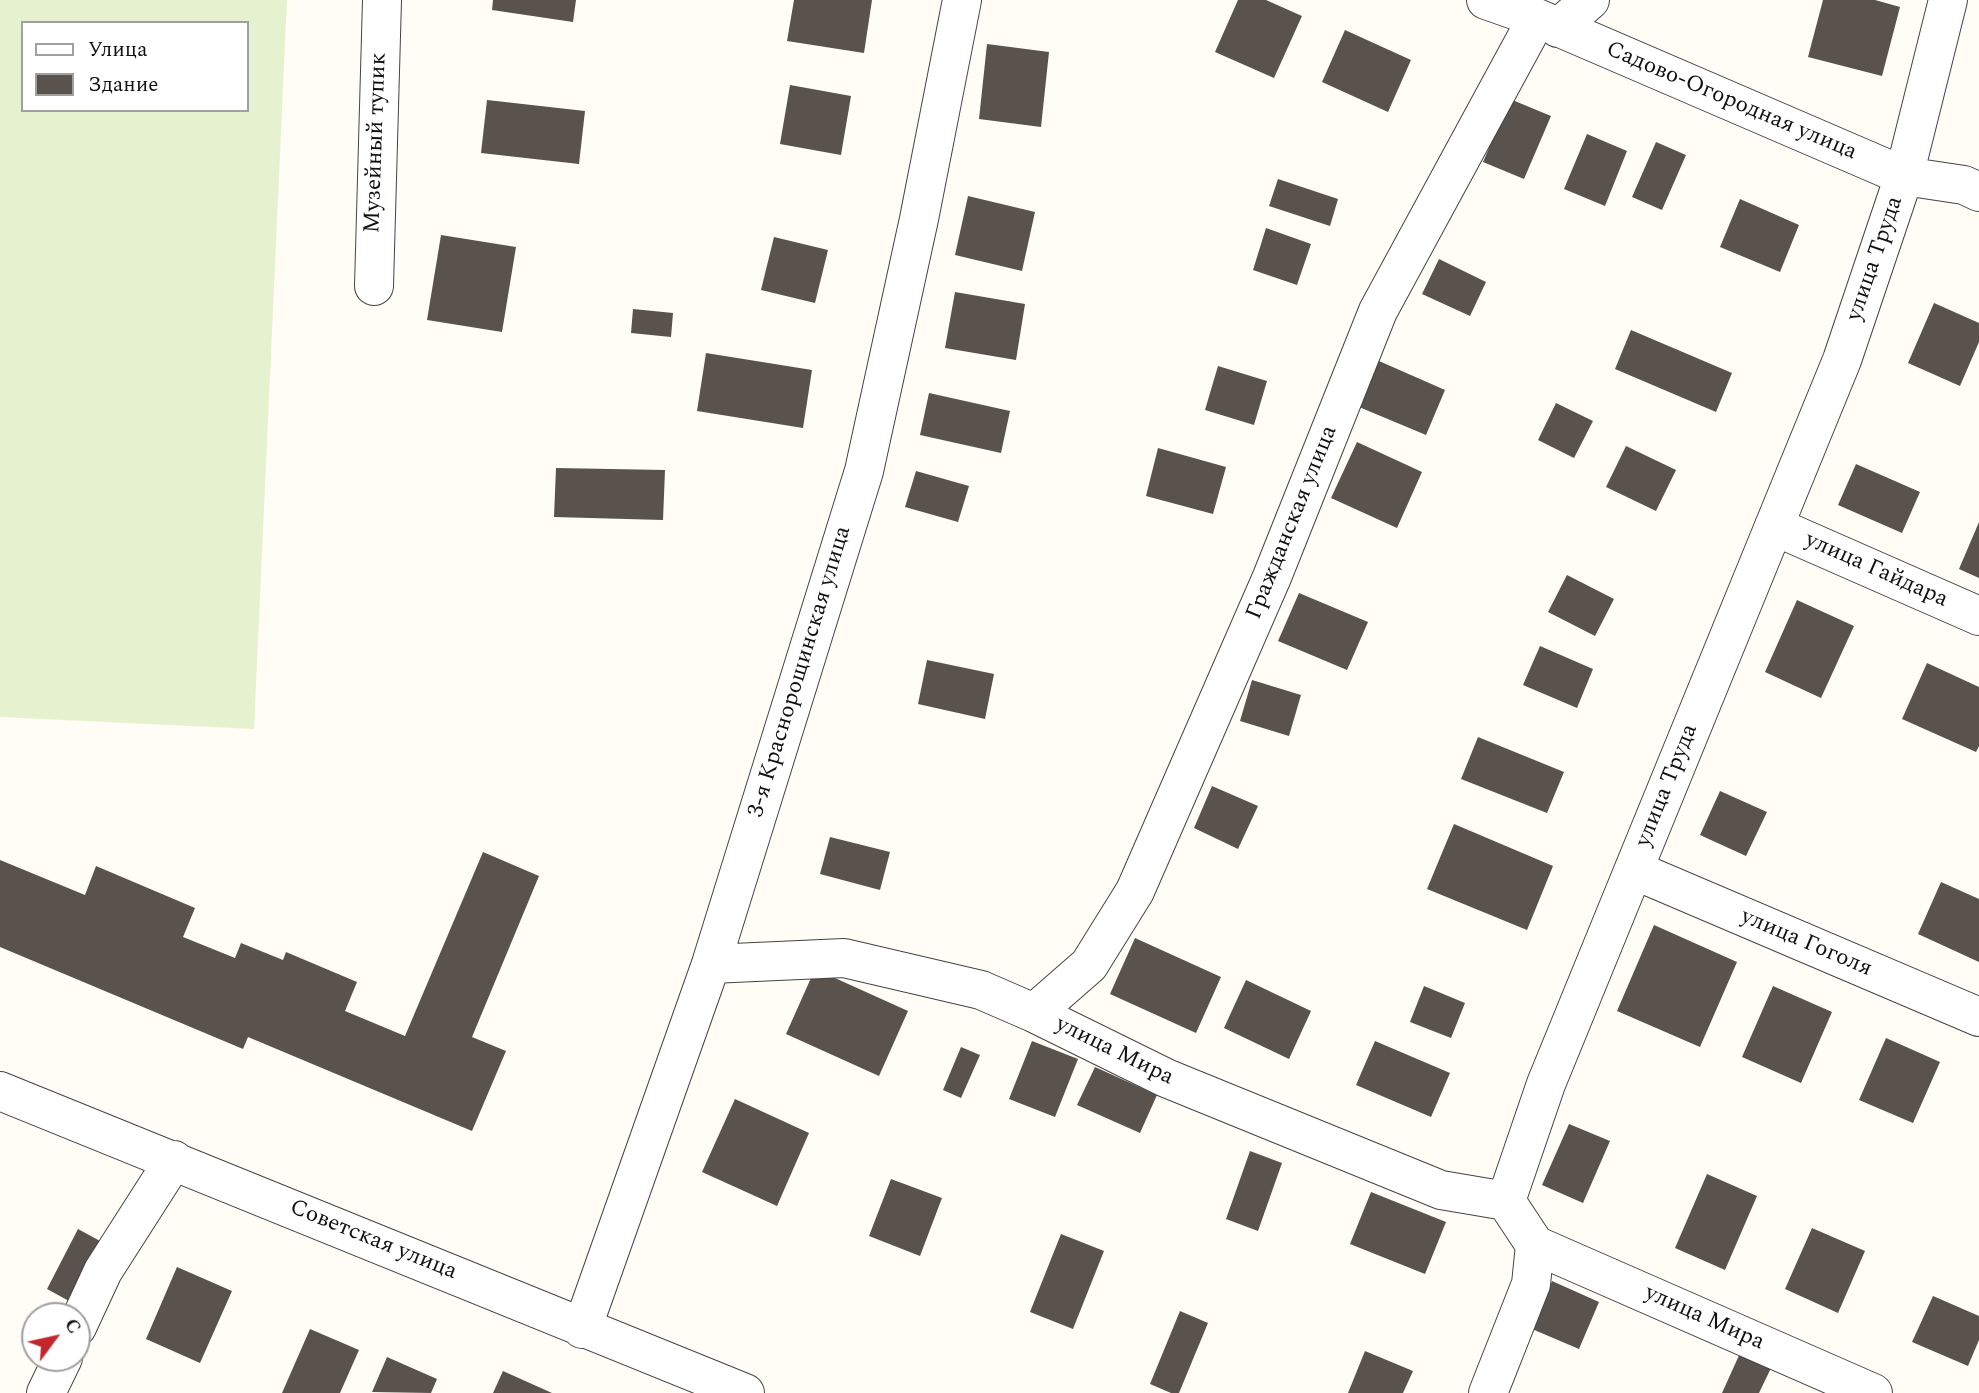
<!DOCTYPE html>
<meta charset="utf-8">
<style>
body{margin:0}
#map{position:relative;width:1979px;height:1393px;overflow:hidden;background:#fffdf5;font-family:Spectral,serif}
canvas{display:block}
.legend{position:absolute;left:21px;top:21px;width:228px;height:91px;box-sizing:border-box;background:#fff;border:2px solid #a0a0a0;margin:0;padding:9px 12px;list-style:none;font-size:21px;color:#111}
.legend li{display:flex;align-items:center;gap:14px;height:35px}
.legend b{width:35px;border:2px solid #a0a0a0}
.north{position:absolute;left:21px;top:1302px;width:70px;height:70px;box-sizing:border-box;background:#fff;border:2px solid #a0a0a0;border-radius:50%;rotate:57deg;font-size:19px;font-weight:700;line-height:28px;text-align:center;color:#111}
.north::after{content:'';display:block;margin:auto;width:24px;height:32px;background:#c4262e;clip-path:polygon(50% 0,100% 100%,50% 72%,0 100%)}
</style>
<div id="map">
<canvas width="1979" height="1393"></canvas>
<ul class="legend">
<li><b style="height:9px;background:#fff"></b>Улица</li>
<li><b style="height:19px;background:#5a524d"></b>Здание</li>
</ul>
<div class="north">С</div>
</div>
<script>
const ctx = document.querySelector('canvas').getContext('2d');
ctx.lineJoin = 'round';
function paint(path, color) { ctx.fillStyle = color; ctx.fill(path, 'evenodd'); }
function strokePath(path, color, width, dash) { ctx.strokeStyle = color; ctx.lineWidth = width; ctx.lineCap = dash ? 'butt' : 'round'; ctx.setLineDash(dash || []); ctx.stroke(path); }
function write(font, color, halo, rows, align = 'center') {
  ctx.font = font + ' Spectral,serif'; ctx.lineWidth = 7; ctx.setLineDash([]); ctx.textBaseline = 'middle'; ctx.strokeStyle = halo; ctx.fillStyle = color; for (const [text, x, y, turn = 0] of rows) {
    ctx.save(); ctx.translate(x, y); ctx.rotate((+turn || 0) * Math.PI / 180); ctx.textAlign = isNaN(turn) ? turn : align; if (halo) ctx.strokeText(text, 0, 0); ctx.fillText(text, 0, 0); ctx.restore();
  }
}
paint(new Path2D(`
 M0,0H287L254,729L0,717ZM23,23H247V110H23Z`), '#e6f2cf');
paint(new Path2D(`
 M493,0H576L573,22L492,10Z
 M794,0H872L864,53L787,41Z
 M1238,0H1266L1302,16L1274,78L1215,52Z
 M1823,0H1875L1900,7L1882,76L1808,57Z
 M1345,30L1411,60L1388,112L1322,82Z
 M987,44L1049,52L1041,127L979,119Z
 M790,85L851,96L841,155L780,144Z
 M1510,99L1551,116L1524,179L1483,162Z
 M487,100L585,111L579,164L481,153Z
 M1587,134L1627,151L1605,206L1564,189Z
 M1656,142L1686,155L1662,210L1632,197Z
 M1278,179L1338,199L1330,226L1269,206Z
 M968,196L1035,212L1022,271L955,255Z
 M1740,199L1799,225L1780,272L1720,247Z
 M1266,228L1311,244L1297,285L1253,270Z
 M441,235L516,247L502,332L427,320Z
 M774,237L828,250L815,303L761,290Z
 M1439,259L1486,282L1470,316L1422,294Z
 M955,292L1025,304L1016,360L945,348Z
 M1934,303L1979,323V342L1960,386L1908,363Z
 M633,309L673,313L671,337L631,333Z
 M1631,330L1732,373L1716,412L1615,369Z
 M706,353L812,370L803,428L697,411Z
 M1379,361L1445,390L1426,435L1359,407Z
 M1218,366L1267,381L1254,425L1205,410Z
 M929,393L1010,411L1001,453L920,435Z
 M1556,403L1593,421L1574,458L1538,440Z
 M1357,442L1422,472L1397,528L1331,498Z
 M1626,446L1676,470L1656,511L1606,487Z
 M1158,448L1226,467L1213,514L1146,496Z
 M1856,464L1920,492L1902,533L1838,505Z
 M556,468L665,470L663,520L554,517Z
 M916,471L969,486L958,522L905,507Z
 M1979,522V578L1959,569Z
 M1567,575L1614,599L1595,636L1548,612Z
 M1299,593L1368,622L1347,670L1278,641Z
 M1797,600L1854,626L1821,698L1765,672Z
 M1540,646L1593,669L1577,708L1523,685Z
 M927,660L994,674L985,719L918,704Z
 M1927,663L1979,687V746L1976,752L1902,719Z
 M1252,680L1301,695L1289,736L1240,721Z
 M1478,737L1564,772L1547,813L1461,779Z
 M1212,786L1258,806L1238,849L1194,828Z
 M1720,791L1767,812L1746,856L1700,835Z
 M1454,824L1553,866L1527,930L1427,889Z
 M830,837L890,852L880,890L820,874Z
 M483,852L539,876L472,1037L506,1051L472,1131L248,1037L243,1049L0,947V860L85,895L96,866L195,908L183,937L235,958L241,943L283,960L286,952L357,982L345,1011L405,1036Z
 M1941,882L1979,899V962L1918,934Z
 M1654,925L1737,962L1700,1047L1617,1011Z
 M1135,938L1221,977L1196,1033L1110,994Z
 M815,969L908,1011L879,1076L786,1034Z
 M1246,980L1311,1011L1289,1059L1224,1028Z
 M1424,986L1465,1003L1451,1038L1410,1022Z
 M1773,986L1832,1012L1801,1083L1742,1057Z
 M1886,1038L1940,1062L1913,1123L1859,1100Z
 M1032,1041L1078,1059L1055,1117L1009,1099Z
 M1375,1041L1450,1073L1431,1117L1356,1085Z
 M961,1047L980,1055L961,1098L943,1090Z
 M1095,1067L1157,1095L1140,1133L1077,1105Z
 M735,1099L809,1133L777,1206L702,1172Z
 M1569,1124L1610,1141L1583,1203L1542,1185Z
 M1250,1151L1282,1163L1258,1231L1226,1219Z
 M1707,1174L1757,1196L1725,1270L1675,1248Z
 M891,1179L942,1198L920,1256L869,1236Z
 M1371,1192L1446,1222L1425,1274L1350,1244Z
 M1812,1228L1865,1251L1838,1313L1785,1289Z
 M78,1229L100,1241L69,1301L47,1289Z
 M1061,1234L1104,1251L1073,1329L1030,1312Z
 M177,1267L232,1291L200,1363L146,1339Z
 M1552,1281L1599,1302L1579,1349L1532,1329Z
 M1933,1296L1979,1316V1340L1968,1366L1912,1342Z
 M1180,1311L1208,1323L1179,1393H1171L1150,1384Z
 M310,1329L359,1350L340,1393H282Z
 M1365,1351L1413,1371L1403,1393H1348Z
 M1741,1351L1772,1366L1759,1393H1722Z
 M387,1357L437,1379L431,1393L372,1392Z
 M503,1371L552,1393H493Z`), '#5a524d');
const minor = new Path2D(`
 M1486,0L1537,18L1904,176L1964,185L1979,192
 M1558,28L1590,0
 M374,286L382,0
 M1774,526L1979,616
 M1634,870L1979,1017
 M711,964L844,958L981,990L1034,1013L1166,1078L1441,1190L1506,1201
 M1034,1013L1089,965L1135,891L1272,577L1378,311L1537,18
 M0,1091L745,1393
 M1535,1245L1873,1393
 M77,1327L103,1271L174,1160
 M582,1329L711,964L864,471L919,219L962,0
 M46,1393L63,1358
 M1488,1393L1531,1284L1535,1245L1506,1201L1546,1084L1842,360L1904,176L1948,0`);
strokePath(minor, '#444', 40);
strokePath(minor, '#fff', 38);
write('23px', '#111', '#fff', [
 ["Садово-Огородная улица",1731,102,23],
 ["Музейный тупик",377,143,-88],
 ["улица Труда",1876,259,-71],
 ["Гражданская улица",1293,523,-68],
 ["улица Гайдара",1876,571,24],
 ["3-я Краснорощинская улица",801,672,-73],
 ["улица Труда",1668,786,-68],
 ["улица Гоголя",1806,944,23],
 ["улица Мира",1114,1052,26],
 ["Советская улица",373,1241,22],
 ["улица Мира",1704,1319,24]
]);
</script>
